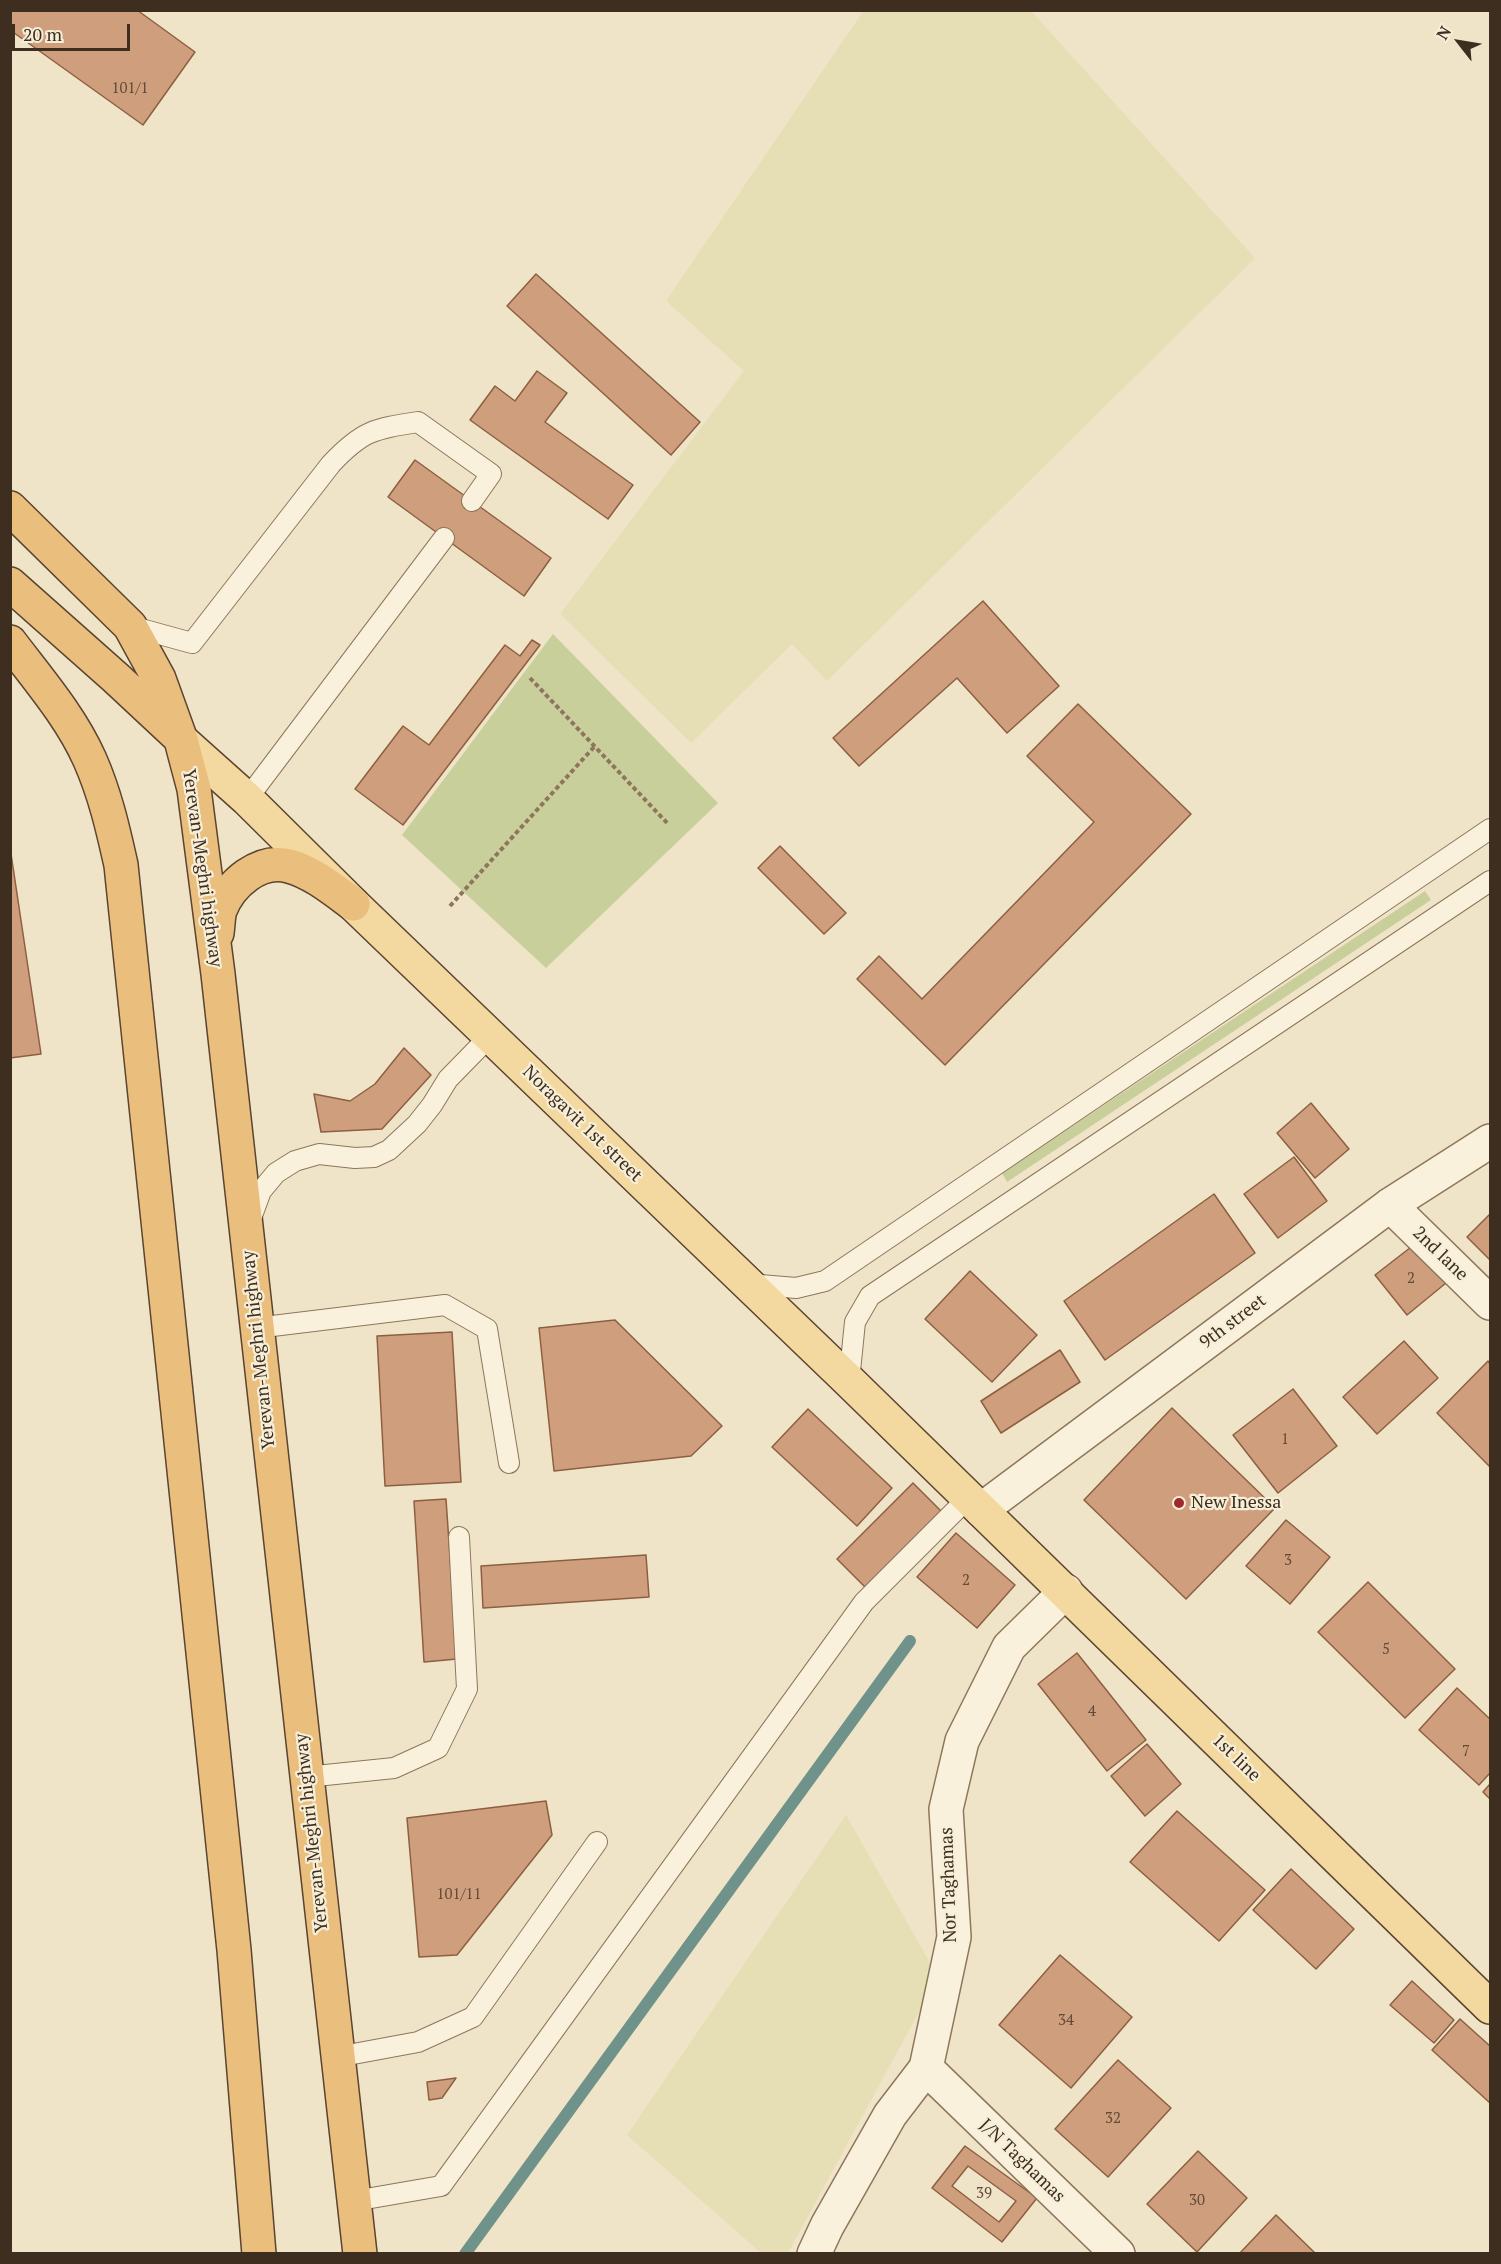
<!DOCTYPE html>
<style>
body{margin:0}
#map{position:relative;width:1501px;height:2264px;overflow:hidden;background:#f0e4c8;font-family:"PT Serif",serif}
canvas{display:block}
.frame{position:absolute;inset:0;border:12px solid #3d2e20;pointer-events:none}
.north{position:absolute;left:1429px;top:12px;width:60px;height:60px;-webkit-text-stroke:4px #f7eed8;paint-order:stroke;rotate:301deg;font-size:16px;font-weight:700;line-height:24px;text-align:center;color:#3d2e20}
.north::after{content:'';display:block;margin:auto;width:21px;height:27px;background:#3d2e20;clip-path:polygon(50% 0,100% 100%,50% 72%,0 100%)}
.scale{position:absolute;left:12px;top:24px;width:118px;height:27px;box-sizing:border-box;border:3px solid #3d2e20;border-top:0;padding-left:8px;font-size:18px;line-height:21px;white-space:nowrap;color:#3d2e20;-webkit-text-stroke:4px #f7eed8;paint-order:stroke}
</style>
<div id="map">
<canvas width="1501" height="2264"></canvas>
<div class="frame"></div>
<div class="north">N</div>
<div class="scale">20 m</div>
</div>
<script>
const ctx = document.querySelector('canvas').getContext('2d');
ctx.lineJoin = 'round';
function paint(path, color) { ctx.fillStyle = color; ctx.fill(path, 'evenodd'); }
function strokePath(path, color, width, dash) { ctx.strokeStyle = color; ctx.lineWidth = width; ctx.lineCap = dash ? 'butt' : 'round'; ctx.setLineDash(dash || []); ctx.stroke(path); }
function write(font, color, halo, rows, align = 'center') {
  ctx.font = font + ' "PT Serif",serif'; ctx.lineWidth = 4.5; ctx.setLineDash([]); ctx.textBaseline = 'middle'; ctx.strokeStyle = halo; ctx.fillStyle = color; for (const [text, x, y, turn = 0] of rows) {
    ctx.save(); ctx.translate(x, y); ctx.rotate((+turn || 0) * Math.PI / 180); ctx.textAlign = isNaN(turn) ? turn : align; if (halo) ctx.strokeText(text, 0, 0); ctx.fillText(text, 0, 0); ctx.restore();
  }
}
paint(new Path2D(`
 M864,10L1031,11L1255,258L827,681L792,644L691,743L560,614L744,371L666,301Z
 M846,1815L938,1977L788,2253H761L627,2135Z`), '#e6deb5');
paint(new Path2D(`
 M553,634L718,803L546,968L402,835Z
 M1425,891L1431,900L1007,1182L1002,1173Z`), '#c9cf9b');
strokePath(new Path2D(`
 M465,2254L910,1641`), '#6f938a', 12);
const building = new Path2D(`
 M10,10H137L195,52L143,125L10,30Z
 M536,274L700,422L671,455L507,306Z
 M537,371L567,393L545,422L633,485L608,519L470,420L495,386L515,401Z
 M415,460L551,558L524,596L388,497Z
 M983,601L1059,686L1007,733L957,678L859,766L833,738Z
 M532,640L540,645L403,825L355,789L403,726L429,745L505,645L520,656Z
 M1078,704L1191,814L945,1065L857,979L879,956L922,999L1094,822L1027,756Z
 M780,846L846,913L824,934L758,868Z
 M10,847L41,1054L10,1058Z
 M404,1048L431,1075L382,1129L321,1132L314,1094L350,1101L375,1084Z
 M1311,1103L1349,1149L1315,1178L1277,1133Z
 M1294,1157L1327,1201L1278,1238L1244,1194Z
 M1214,1194L1255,1253L1105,1360L1064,1301Z
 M1490,1214V1260L1467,1237Z
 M1415,1244L1446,1283L1407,1315L1375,1275Z
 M970,1271L1037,1335L992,1382L925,1319Z
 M615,1320L722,1426L691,1456L554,1471L539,1328Z
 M452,1332L461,1482L385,1486L377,1336Z
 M1404,1341L1438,1378L1377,1434L1343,1397Z
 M1060,1350L1080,1382L1001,1433L981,1401Z
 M1488,1361L1490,1364V1467L1437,1413Z
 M1293,1389L1337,1446L1278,1493L1233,1435Z
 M1172,1408L1275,1508L1186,1599L1084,1500Z
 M808,1409L892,1488L857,1526L772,1447Z
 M913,1483L941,1511L865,1587L837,1559Z
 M446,1499L457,1659L424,1662L414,1501Z
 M1286,1520L1330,1557L1290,1604L1246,1566Z
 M956,1533L1015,1585L977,1628L917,1577Z
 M646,1555L649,1597L483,1608L481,1566Z
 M1368,1582L1455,1669L1405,1718L1318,1632Z
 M1077,1653L1146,1740L1107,1771L1038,1684Z
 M1457,1688L1490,1719V1773L1479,1785L1419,1730Z
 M1147,1744L1181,1784L1145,1816L1111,1776Z
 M1490,1784V1799L1483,1792Z
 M546,1801L552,1835L457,1955L419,1957L407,1818Z
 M1177,1811L1265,1890L1219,1941L1130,1862Z
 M1291,1869L1354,1929L1316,1969L1253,1910Z
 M1060,1955L1132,2017L1071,2088L999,2025Z
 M1412,1981L1454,2020L1434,2043L1390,2005Z
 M1460,2019L1490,2046V2103L1432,2050Z
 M1118,2060L1171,2108L1108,2177L1055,2129Z
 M456,2078L442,2098L429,2100L427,2082Z
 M965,2146L1037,2198L1002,2242L932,2188Z
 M1198,2151L1247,2198L1197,2252L1147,2204Z
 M968,2166L1016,2201L999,2222L952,2186Z
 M1276,2215L1316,2254H1239Z`);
paint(building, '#cf9f7d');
strokePath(building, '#8d5f41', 1.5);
const service = new Path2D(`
 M130,626L192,643L331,464C362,431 373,429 418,422L491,474L472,501
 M247,799L444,538
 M250,1221L261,1191L276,1173L295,1161L319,1154L355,1158L374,1157L389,1150L417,1124L432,1105L448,1079L490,1036
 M748,1284L796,1288L825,1281L1490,829
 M256,1328L445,1305L487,1329L509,1463
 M849,1381L855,1322L870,1296L1490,881
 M306,1777L394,1768L438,1748L467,1689L459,1537
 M337,2057L418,2042L473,2017L597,1842
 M354,2201L441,2186L864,1602L969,1497`);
const minor = new Path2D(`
 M1390,1205L1490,1303
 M926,2068L1118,2254
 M814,2254L827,2226L890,2115L926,2068L954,1937L946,1809L962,1741L1009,1647L1066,1591`);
const tertiary = new Path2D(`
 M981,1510L1390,1205L1490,1141`);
const primary = new Path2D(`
 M181,740L247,799L353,904L849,1381L1490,2007`);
const trunk = new Path2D(`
 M10,508L130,626L159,679L181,740L194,789L218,974L360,2254
 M10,584L116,678L176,734
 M10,642C38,679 71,717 90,760C105,794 113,829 121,865L234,1950L259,2254
 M217,933C218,926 218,917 220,910C230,884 259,858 289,866C312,872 334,890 353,904`);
strokePath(service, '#8d765c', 22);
strokePath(minor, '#8d765c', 36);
strokePath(tertiary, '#8d765c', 36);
strokePath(primary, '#5b4430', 36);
strokePath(trunk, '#5b4430', 36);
strokePath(new Path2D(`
 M530,678L669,825
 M450,906L594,747`), '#8d765c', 4, [4.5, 3]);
strokePath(service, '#faf1dc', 20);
strokePath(minor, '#faf1dc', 33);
strokePath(tertiary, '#faf1dc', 33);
strokePath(primary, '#f3d9a0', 33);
strokePath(trunk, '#eabe7c', 33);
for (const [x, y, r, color] of [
 [1179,1503,6,"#9e2a2b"]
]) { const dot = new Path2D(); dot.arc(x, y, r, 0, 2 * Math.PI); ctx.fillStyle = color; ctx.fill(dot); strokePath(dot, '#f7eed8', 2); }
write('15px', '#624a37', null, [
 ["101/1",130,89],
 ["2",1411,1279],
 ["1",1285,1440],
 ["3",1288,1561],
 ["2",966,1581],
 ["5",1386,1650],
 ["4",1092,1712],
 ["7",1466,1752],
 ["101/11",459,1895],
 ["34",1066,2021],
 ["32",1113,2119],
 ["39",984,2194],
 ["30",1197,2201]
]);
write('18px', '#3d2e20', '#f7eed8', [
 ["Yerevan-Meghri highway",202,868,82],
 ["Noragavit 1st street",582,1124,44],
 ["2nd lane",1440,1254,44],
 ["9th street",1233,1322,-37],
 ["Yerevan-Meghri highway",259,1350,-96],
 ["1st line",1236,1758,44],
 ["Yerevan-Meghri highway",312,1833,-96],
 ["Nor Taghamas",949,1885,-92],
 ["J/N Taghamas",1022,2161,44]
]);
write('18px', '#3d2e20', '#f7eed8', [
 ["New Inessa",1191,1503]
], 'left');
</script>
